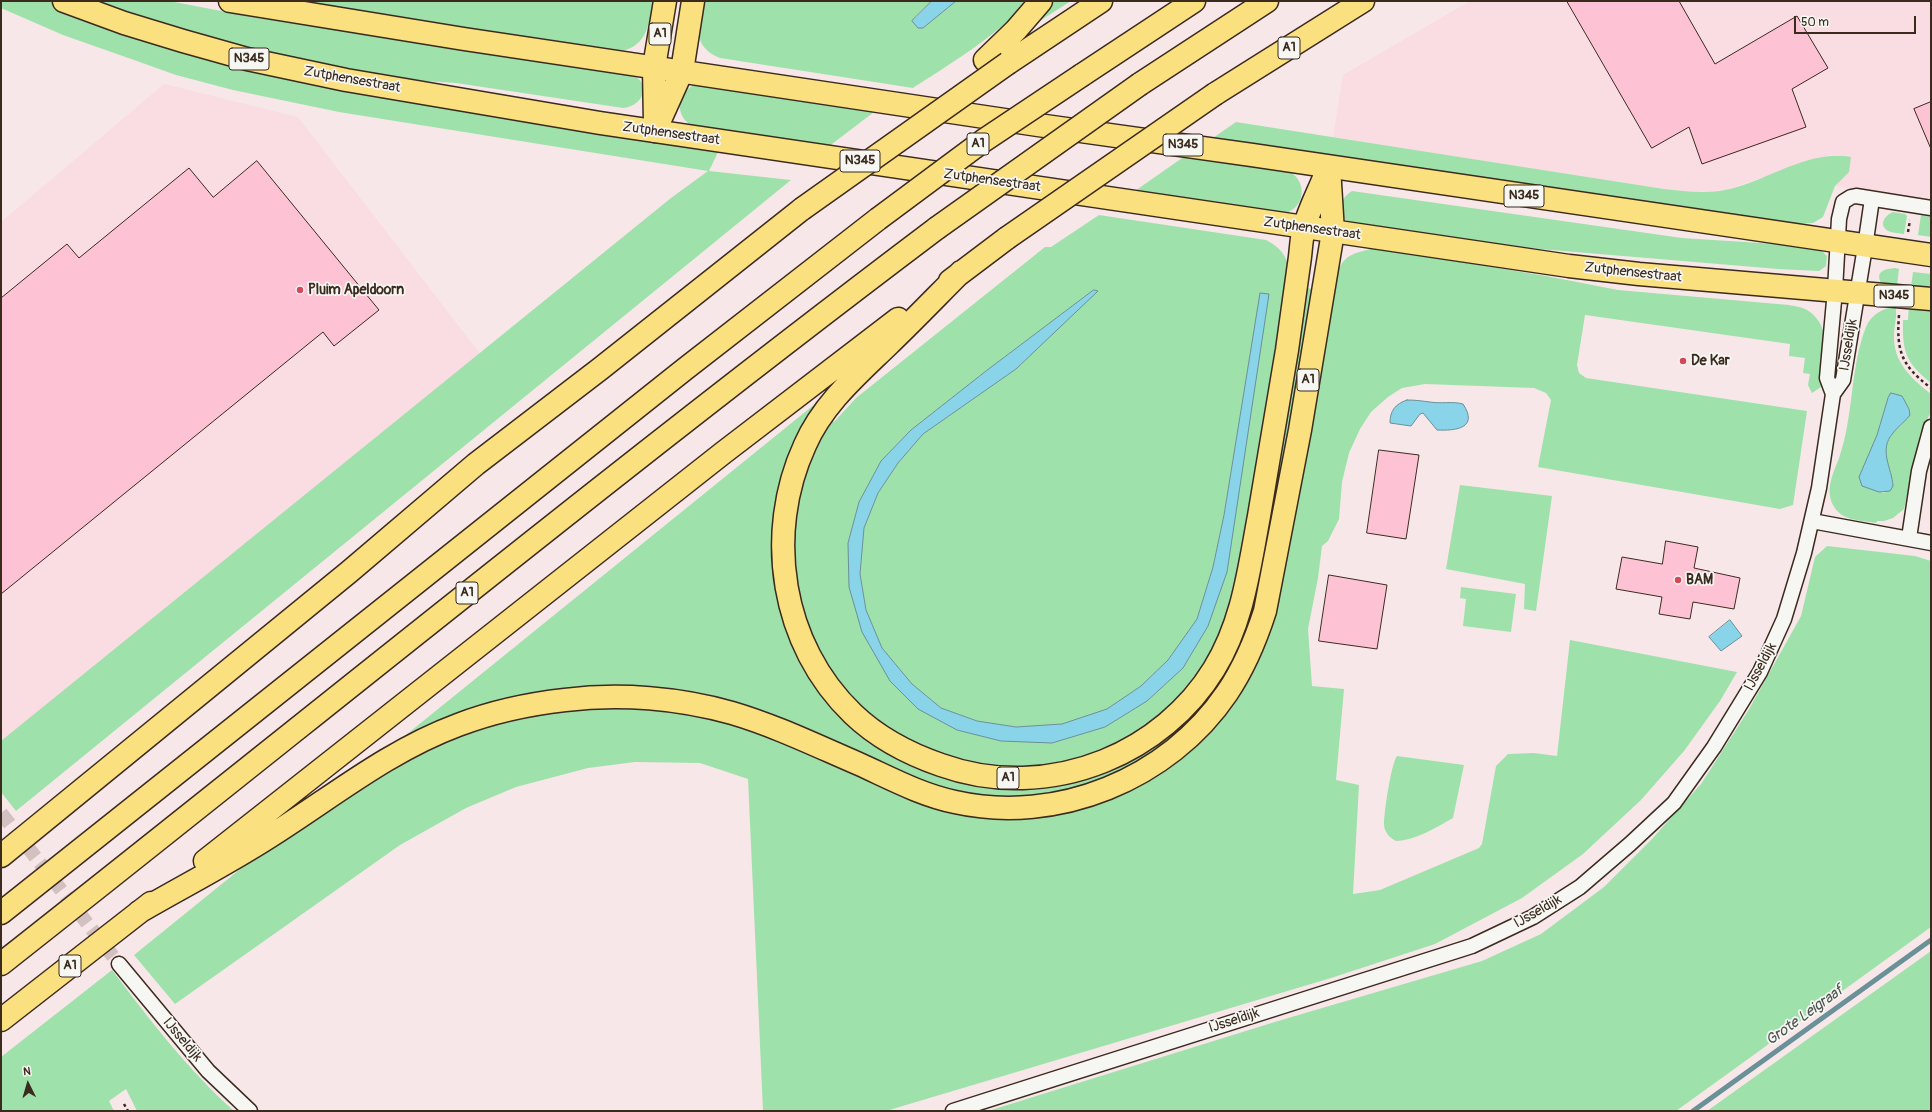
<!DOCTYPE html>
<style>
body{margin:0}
#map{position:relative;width:1932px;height:1112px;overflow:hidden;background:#f8e7e9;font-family:Pangolin,sans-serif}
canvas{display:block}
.frame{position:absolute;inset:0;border:2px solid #3b2a1e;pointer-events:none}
.north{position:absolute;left:8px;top:1064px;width:40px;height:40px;-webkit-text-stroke:3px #f6f6f2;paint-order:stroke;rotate:355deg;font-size:11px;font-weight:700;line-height:16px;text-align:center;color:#3b2a1e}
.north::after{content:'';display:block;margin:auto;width:14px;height:18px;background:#3b2a1e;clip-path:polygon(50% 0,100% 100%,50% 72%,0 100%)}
.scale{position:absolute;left:1794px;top:16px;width:122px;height:18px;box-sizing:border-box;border:2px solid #3b2a1e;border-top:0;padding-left:5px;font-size:12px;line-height:14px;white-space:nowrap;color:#3b2a1e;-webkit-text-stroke:3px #f6f6f2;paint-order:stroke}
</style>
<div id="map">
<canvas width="1932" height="1112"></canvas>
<div class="frame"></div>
<div class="north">N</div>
<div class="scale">50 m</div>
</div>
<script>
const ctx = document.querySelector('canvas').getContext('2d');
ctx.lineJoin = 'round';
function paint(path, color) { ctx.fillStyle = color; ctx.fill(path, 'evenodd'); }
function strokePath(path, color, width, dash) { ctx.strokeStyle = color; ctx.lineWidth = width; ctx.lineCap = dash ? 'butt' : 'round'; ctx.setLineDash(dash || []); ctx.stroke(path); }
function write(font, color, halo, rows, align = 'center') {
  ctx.font = font + ' Pangolin,sans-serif'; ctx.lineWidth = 3.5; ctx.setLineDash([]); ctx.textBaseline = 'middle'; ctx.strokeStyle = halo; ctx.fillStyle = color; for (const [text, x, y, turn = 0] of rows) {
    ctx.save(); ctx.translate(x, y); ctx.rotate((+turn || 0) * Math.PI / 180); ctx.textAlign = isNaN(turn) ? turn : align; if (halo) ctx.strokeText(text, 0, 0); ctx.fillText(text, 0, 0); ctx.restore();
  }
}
paint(new Path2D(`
 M1470,1H1931V200L1835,186L1840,180V155H1830L1725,190L1697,192L1664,189L1333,137L1343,75Z
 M164,84L298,117L491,368L1,767V222Z`), '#fadce3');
paint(new Path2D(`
 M1,1H52L80,13L463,112L719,150L709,171L791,180L16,811L1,792V741L671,198L708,171L339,112L233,90L176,75L134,60L63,35L1,8Z
 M79,1H169L258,18L631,74C652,83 644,106 623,108L456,83L410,80L309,67Z
 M269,1H653C649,27 646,49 615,52Z
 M701,1H932L915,17L923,28L956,1H1024C1012,27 939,71 913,88L720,58C691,46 699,26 701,1Z
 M1054,1H1071L1038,22Z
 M697,84L878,109L828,147L692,126C674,115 676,91 697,84Z
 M1236,122L1664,189C1684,191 1705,194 1725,190C1766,182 1808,149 1851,157L1849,172L1835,186L1823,217L1813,223L1793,224L1210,140Z
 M1185,156L1286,170C1309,179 1306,210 1282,214L1132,193Z
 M1352,191L1682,238L1776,244L1814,248L1823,252L1827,256L1826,266L1819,271L1778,269L1516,247L1351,223C1336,217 1339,198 1352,191Z
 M1893,212L1905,214L1907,216L1904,234C1899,233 1893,233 1888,231C1878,225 1885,215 1893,212Z
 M1099,215L1266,240C1284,249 1290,261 1290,281L1332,297C1339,261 1340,255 1376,248L1546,276L1618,290L1789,305C1794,306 1802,307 1807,310C1834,326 1824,362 1821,387L1812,393L1808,385L1810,374L1803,373L1805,358L1789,356L1790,344L1585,315L1577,365L1579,373L1586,378L1807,411L1793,505L1780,509L1538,467L1551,400L1546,393L1534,388L1425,384L1402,388L1388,397L1371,412L1360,429L1349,453L1342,482L1339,519L1328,541L1322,546L1318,578L1308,629L1312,686L1344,689L1336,780L1359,785L1353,894L1380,890L1479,848L1482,844L1496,766L1508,754L1534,753L1557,756L1570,640L1737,672L1720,701L1684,751L1641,800L1583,854L1522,898L1435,944L1331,978L886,1111H763L748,779L700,763L635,762L588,768L516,787L466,808L400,845L175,1004L134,955L815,404L834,422L856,398L1045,247H1051ZM1094,290L1016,369L923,434L898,463L878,493L864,528L860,574L866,610L882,648L912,684L941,708L977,721L1016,727L1062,724L1107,709L1141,686L1168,660L1197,619L1213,567L1224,514L1260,294L1208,626L1183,668L1147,701L1105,727L1052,743L918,709L862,632L848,543L859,502L881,461L911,430L986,371Z
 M1921,215L1931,217V237L1918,235Z
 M1895,268L1899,269L1897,286L1881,283C1875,271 1885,269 1895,268Z
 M1913,272L1931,274V289L1911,287Z
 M1909,305L1931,307V383C1906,363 1902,352 1903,320H1908Z
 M1895,306C1898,315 1894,326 1894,335C1893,362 1911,378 1931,394V412L1920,434L1904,509L1893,518L1884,521H1877L1876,523C1860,520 1841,521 1833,505C1825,489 1833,474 1839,458C1854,416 1850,367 1866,327C1871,314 1883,309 1895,306ZM1892,394L1902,396L1909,409C1904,427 1902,421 1892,434C1881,448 1887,466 1893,482L1884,493L1862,486L1888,398Z
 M1460,485L1552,496L1536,611L1524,609L1525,584L1446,569Z
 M1827,546L1915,556L1931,561V927L1676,1111H988L1278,1021L1482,961L1541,934L1604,887L1652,839L1701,784L1748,711L1801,616L1815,557Z
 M1461,587L1516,594L1511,632L1463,626L1466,599L1460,598Z
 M1397,756L1464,765L1453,818C1435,828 1416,840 1396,841C1390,838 1384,832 1384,824C1384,813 1391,764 1397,756Z
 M1931,951V1111H1707Z
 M112,970C150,1020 187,1069 234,1111H137L126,1089L109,1101L114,1111H1V1057Z`), '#9fe1ab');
const water = new Path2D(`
 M932,1H956L923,28H918L912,21Z
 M1094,290L1098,291L1016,369L923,434L898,463L878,493L864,528L860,574L866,610L882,648L912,684L941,708L977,721L1016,727L1062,724L1107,709L1141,686L1168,660L1197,619L1213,567L1224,515L1260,293L1269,294L1227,572L1208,626L1183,668L1147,701L1105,727L1052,743L1001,741L957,730L918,709L890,681L862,632L849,587L848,543L859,502L881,461L911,430L986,371Z
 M1891,393L1902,396L1909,409L1910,415C1905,422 1898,426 1893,433C1878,450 1892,468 1893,486L1890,491L1879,492L1862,486L1859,477L1877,435L1888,398Z
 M1407,400C1416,400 1422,401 1430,402C1441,404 1452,401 1463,404C1479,428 1456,431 1437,430L1423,413L1420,414L1411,426L1390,423C1390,411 1395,404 1407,400Z
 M1730,620L1742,636L1721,651L1709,637Z`);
paint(water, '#89d4e9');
strokePath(water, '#6a9098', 1);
strokePath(new Path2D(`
 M1693,1111L1931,940`), '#6a9098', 5);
const building = new Path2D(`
 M1567,1H1679L1715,64L1797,16L1828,68L1792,89L1806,127L1702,164L1689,127L1652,148Z
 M1931,102V149L1914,109Z
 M257,161L379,310L334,346L323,332L1,594V298L67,244L79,258L189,168L213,197Z
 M1379,450L1419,455L1406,539L1367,533Z
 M1666,541L1698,547L1694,568L1740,578L1734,609L1693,602L1690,619L1659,614L1662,597L1616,589L1622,557L1662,564Z
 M1329,575L1387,585L1377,649L1319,641Z`);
paint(building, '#fdc3d5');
strokePath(building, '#3b2a1e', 1);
strokePath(new Path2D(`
 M1,813L119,964`), '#d2c1c0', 14, [14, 7]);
const minor = new Path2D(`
 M1833,394L1843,380L1865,247L1872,199
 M1812,521L1931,543
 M1909,538L1919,471L1931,427
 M119,964L208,1071L250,1111
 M953,1111L1472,946L1533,917L1580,887L1630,844L1674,803L1714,747L1760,672L1784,619L1804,553L1819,488L1833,394L1827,378L1835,290L1839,219L1843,202L1851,197L1856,196L1931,208`);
const primary = new Path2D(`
 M64,1L124,23L183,41L247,59L346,80L600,123L1569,266L1639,274L1931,299
 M230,1L464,39L1038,125L1252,155L1931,255`);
const motorway = new Path2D(`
 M985,60L1016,30L1041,1
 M1008,63L1101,1
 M1082,75L1194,1
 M1140,84L1267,1
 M1215,94L1363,1
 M655,124L654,67L665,1
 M655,131L682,71L693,1
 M961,272C937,296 913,321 888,345C857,375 823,404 805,445C764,534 781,645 853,714C878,738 909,754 941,765C994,784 1052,782 1104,761C1149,743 1189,710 1214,669C1243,622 1249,569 1259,516C1268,461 1278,406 1287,350C1291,321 1295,293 1299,264C1301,252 1301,239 1304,228C1309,209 1319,191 1326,173
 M950,281L1007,238
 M1,856L349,572L476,464L600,369L802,209
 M205,861L723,453L898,319
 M139,912C182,887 227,864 269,837C331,798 388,751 458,725C492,712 529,704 565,700C620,693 679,698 732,713C776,726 817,746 859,764C890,778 921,795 955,802C1057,825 1169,779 1227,693C1244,668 1256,639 1265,611L1300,430L1333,232L1329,167
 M1,913L685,369L878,219
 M1,964C313,718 620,467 937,228
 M1,1020L151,903`);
strokePath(minor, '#3b2a1e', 17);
strokePath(primary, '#3b2a1e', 25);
strokePath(motorway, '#3b2a1e', 25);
strokePath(new Path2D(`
 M1908,232L1910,220
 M1899,315C1896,352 1902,366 1931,388
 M124,1104L128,1111`), '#3b2a1e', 2.5, [3, 3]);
strokePath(minor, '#f6f6f2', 14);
strokePath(primary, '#fbe080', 22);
strokePath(motorway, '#fbe080', 22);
const motorwayBridge = new Path2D(`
 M802,209L1008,63
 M878,219L983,141L1082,75
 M937,228L1140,84
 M1007,238L1215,94`);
strokePath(motorwayBridge, '#3b2a1e', 25, []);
strokePath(motorwayBridge, '#fbe080', 22);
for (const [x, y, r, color] of [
 [300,290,4,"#d1495b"],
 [1683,361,4,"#d1495b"],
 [1678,580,4,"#d1495b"]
]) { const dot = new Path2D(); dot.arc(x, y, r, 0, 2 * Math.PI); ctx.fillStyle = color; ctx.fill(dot); strokePath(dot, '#f6f6f2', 1.5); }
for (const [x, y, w] of [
 [660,34,22],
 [1289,48,22],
 [249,59,40],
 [978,144,22],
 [1183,145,40],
 [860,161,40],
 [1524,196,40],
 [1894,296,40],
 [1308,380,22],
 [467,593,22],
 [1008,778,22],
 [70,966,22]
]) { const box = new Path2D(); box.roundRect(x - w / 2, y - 11, w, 22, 3); ctx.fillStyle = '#f6f6f2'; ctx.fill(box); strokePath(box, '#3b2a1e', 1); }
write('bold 13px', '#3b2a1e', null, [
 ["A1",660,34],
 ["A1",1289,48],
 ["N345",249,59],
 ["A1",978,144],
 ["N345",1183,145],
 ["N345",860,161],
 ["N345",1524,196],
 ["N345",1894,296],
 ["A1",1308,380],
 ["A1",467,593],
 ["A1",1008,778],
 ["A1",70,966]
]);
write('14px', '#3b2a1e', '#f6f6f2', [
 ["Zutphensestraat",352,80,10],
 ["Zutphensestraat",671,134,8],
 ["Zutphensestraat",992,181,8],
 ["Zutphensestraat",1312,229,8],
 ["Zutphensestraat",1633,273,6],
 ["IJsseldijk",1849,345,-81],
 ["IJsseldijk",1761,667,-62],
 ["IJsseldijk",1538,912,-30],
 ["IJsseldijk",1234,1021,-18],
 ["IJsseldijk",182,1040,50]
]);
write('bold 14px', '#3b2a1e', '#f6f6f2', [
 ["Pluim Apeldoorn",308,290],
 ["De Kar",1691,361],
 ["BAM",1686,580]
], 'left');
write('italic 15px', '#4e5451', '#f6f6f2', [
 ["Grote Leigraaf",1805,1016,-36]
]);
</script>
